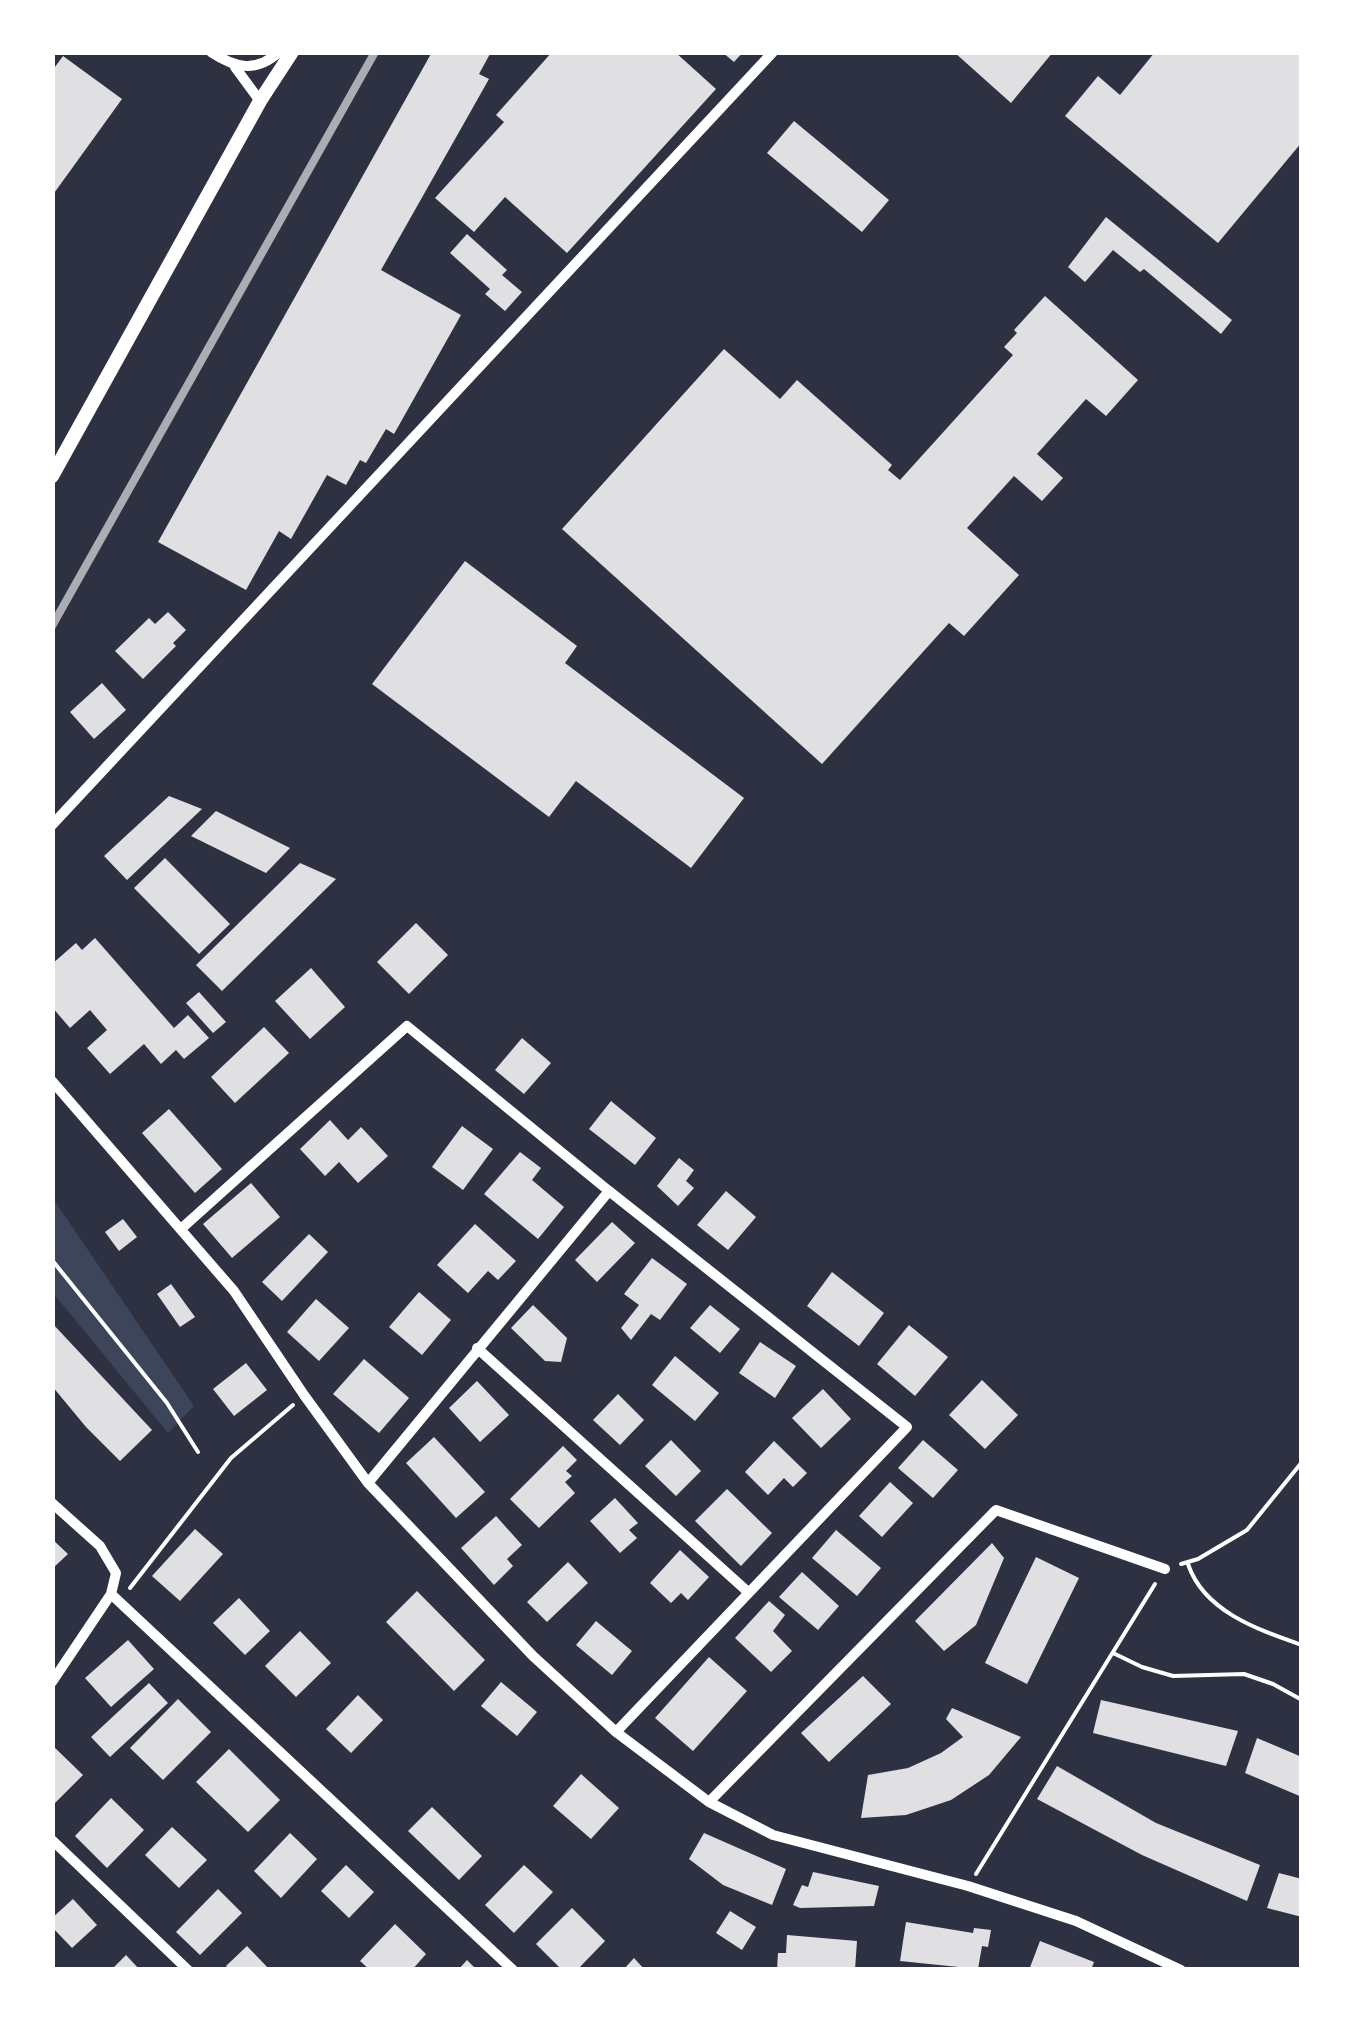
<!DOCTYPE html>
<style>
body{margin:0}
#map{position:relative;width:1354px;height:2022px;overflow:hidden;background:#2d3142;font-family:"Libre Baskerville",serif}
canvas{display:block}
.frame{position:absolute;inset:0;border:55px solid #fff;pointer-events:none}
</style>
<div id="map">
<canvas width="1354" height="2022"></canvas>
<div class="frame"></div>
</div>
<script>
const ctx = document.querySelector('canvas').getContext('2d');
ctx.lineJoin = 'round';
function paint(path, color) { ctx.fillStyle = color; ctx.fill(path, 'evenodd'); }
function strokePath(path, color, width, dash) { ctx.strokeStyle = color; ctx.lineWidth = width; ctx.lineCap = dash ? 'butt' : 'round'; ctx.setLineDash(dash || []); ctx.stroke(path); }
paint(new Path2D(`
 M52,1197L194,1406L168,1433L53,1293Z`), '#3c4559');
paint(new Path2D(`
 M432,52H491L479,74L489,79L381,270L461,315L394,434L386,429L366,463L360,460L346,485L327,475L291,539L279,531L246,590L158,542Z
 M552,52H675L716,89L567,253L505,197L474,232L435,198L504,122L496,115Z
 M722,52H743L734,62Z
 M954,52H1053L1011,103Z
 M1155,52H1302V142L1218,243L1065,116L1098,76L1120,95Z
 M63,56L122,99L52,196V71Z
 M794,121L889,200L862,232L767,153Z
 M1106,217L1232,320L1221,334L1144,269L1140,272L1113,250L1085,282L1068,267Z
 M467,234L507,270L502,275L522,292L505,311L485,294L490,289L450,253Z
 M1045,296L1138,380L1106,416L1086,399L1037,454L1063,478L1042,501L1014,476L967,528L1019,575L964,636L949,623L822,764L562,529L724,349L780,399L797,380L892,465L888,470L900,480L1013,355L1004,347L1017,333L1014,330Z
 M465,561L577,646L565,663L744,798L691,868L576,781L549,817L372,684Z
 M168,612L186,630L173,643L176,646L143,679L115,651L149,618L155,624Z
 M102,683L126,710L94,739L70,712Z
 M169,796L202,809L127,880L104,856Z
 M216,811L290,848L266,873L191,836Z
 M165,858L230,924L199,954L134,888Z
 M300,863L336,879L222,991L196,965Z
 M416,923L448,955L409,994L377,962Z
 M95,938L174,1028L188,1015L209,1038L184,1059L176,1050L161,1064L144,1044L110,1074L87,1048L107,1030L90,1010L70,1028L52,1007V964L76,943L82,950Z
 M311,968L345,1007L310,1039L275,1001Z
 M199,992L226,1022L213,1033L186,1003Z
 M264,1027L289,1053L235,1103L211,1077Z
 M522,1038L551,1063L524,1094L495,1070Z
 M611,1101L656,1138L635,1165L589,1129Z
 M169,1109L222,1169L195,1193L142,1133Z
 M330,1120L348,1140L361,1127L388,1156L358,1183L339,1162L325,1176L300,1149Z
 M462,1126L493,1149L463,1190L432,1167Z
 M520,1152L541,1168L532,1180L564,1207L538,1239L484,1194Z
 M679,1158L694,1170L686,1181L694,1188L678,1206L657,1186Z
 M251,1183L280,1217L232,1258L203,1224Z
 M726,1191L756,1217L728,1250L697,1225Z
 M123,1219L137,1237L119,1251L105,1232Z
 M612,1222L635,1243L597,1282L575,1260Z
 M475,1224L516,1261L498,1280L488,1271L468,1293L437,1265Z
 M309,1234L328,1252L282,1301L262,1282Z
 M652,1258L687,1284L660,1320L651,1314L631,1340L621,1328L639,1305L624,1294Z
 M832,1272L884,1313L859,1346L807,1306Z
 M171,1284L195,1317L180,1327L157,1294Z
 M419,1292L451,1320L422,1355L389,1327Z
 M316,1299L349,1328L319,1361L287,1332Z
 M533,1305L567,1338L561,1362L545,1361L511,1328Z
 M710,1305L740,1329L720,1353L690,1328Z
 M52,1323L152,1430L120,1461L86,1427L52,1386Z
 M909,1325L948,1357L915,1396L877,1364Z
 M760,1342L796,1366L775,1398L739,1373Z
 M675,1356L719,1393L695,1421L652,1385Z
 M364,1359L409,1398L379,1433L333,1394Z
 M246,1363L267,1390L234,1416L213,1389Z
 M982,1380L1018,1415L985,1449L949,1415Z
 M477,1381L509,1415L480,1442L449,1408Z
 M823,1389L851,1419L821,1448L792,1418Z
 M618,1394L644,1420L620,1445L593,1420Z
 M434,1437L485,1492L456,1518L406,1463Z
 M671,1440L701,1471L676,1496L645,1466Z
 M923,1440L958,1470L933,1498L898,1468Z
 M774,1441L807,1473L793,1487L784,1478L768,1495L745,1472Z
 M563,1446L577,1460L566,1471L572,1476L565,1482L575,1493L539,1528L510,1499Z
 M890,1482L913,1503L882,1537L859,1516Z
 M727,1489L772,1533L741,1566L695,1521Z
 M615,1498L638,1523L629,1530L637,1538L620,1553L590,1521Z
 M496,1516L522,1545L507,1559L513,1566L494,1585L461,1548Z
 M195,1529L223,1554L180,1601L152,1576Z
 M836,1530L881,1568L857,1596L812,1558Z
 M52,1539L68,1554L52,1569Z
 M992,1543L1004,1558L976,1625L944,1651L915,1621Z
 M680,1550L709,1577L688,1600L681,1593L671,1603L650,1583Z
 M1036,1557L1079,1578L1027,1684L985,1663Z
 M568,1562L588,1583L547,1622L527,1602Z
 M802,1572L839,1606L818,1630L779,1597Z
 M417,1591L485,1660L454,1691L386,1622Z
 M239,1598L270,1631L245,1655L213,1623Z
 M769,1601L785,1615L773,1631L792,1651L771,1672L735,1638Z
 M596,1621L632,1651L612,1675L576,1645Z
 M300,1631L331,1663L296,1697L265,1666Z
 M128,1640L154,1669L111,1707L85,1678Z
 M709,1657L747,1691L693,1751L655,1718Z
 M863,1676L891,1704L829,1762L801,1733Z
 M501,1682L537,1712L517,1736L481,1706Z
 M149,1683L168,1703L110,1757L91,1737Z
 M358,1695L383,1720L351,1753L326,1729Z
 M178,1699L211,1732L163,1780L130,1748Z
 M1101,1700L1238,1731L1226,1766L1093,1733Z
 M952,1708L1021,1737L989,1775L951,1800L906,1815L861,1818L868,1775L908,1768L941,1753L963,1737L946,1719Z
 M1257,1738L1302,1757V1797L1245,1773Z
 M52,1745L83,1775L52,1806Z
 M229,1749L280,1800L248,1832L196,1782Z
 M1057,1766L1156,1823L1260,1865L1247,1901L1142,1855L1037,1799Z
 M581,1774L619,1808L591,1839L553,1806Z
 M111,1798L144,1830L107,1868L75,1836Z
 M432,1807L482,1856L459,1880L408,1831Z
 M172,1827L207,1860L179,1888L145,1855Z
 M290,1833L317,1859L281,1898L254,1871Z
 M704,1833L786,1869L772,1905L723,1885L689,1859Z
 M346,1865L374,1892L349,1918L321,1891Z
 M524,1865L553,1892L514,1933L485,1905Z
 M813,1872L879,1886L874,1906L800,1908L793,1905L802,1885L808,1887Z
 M1279,1873L1302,1879V1917L1267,1908Z
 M218,1889L242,1913L200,1955L176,1932Z
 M73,1899L97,1925L72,1948L52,1927V1918Z
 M572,1908L605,1941L577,1970H562L536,1944Z
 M730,1911L756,1927L742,1950L716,1933Z
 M906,1922L973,1933L974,1928L991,1930L988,1947L982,1946L978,1969L900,1961Z
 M395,1924L426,1954L412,1970H370L360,1961Z
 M787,1935L857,1941L855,1970H777L778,1953H786Z
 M1040,1941L1094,1962L1091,1970H1029Z
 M247,1946L270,1970H229L226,1966Z
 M126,1955L140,1970H111Z
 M634,1958L645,1970H623Z
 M467,1960L477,1970H458Z`), '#e0e0e3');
strokePath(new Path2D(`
 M52,1260L167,1403L198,1452
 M1181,1564L1198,1559L1247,1530L1302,1462
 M1188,1564C1204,1612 1259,1630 1302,1645
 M130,1588L231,1458L293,1405
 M1113,1653L1142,1667L1173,1676L1244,1674L1273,1684L1302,1700
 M976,1874L1155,1584`), '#fff', 4);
strokePath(new Path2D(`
 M211,52C235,68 256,73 279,52
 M235,67L260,101
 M52,825L773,52
 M52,1081L234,1291L304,1395L368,1483L533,1656L616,1732L709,1802L773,1835L968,1886L1076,1921L1181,1970
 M182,1228L407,1026L609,1191
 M477,1348L748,1592
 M368,1483L609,1191L907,1427L616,1732
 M52,1503L100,1546L116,1573L111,1594L52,1682
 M111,1594L513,1970
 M709,1802L996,1510L1165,1569
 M52,1840L188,1970`), '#fff', 10);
strokePath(new Path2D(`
 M52,476L260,101L292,52`), '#fff', 14);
strokePath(new Path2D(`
 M52,626L375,52`), '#abadb3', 8);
</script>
